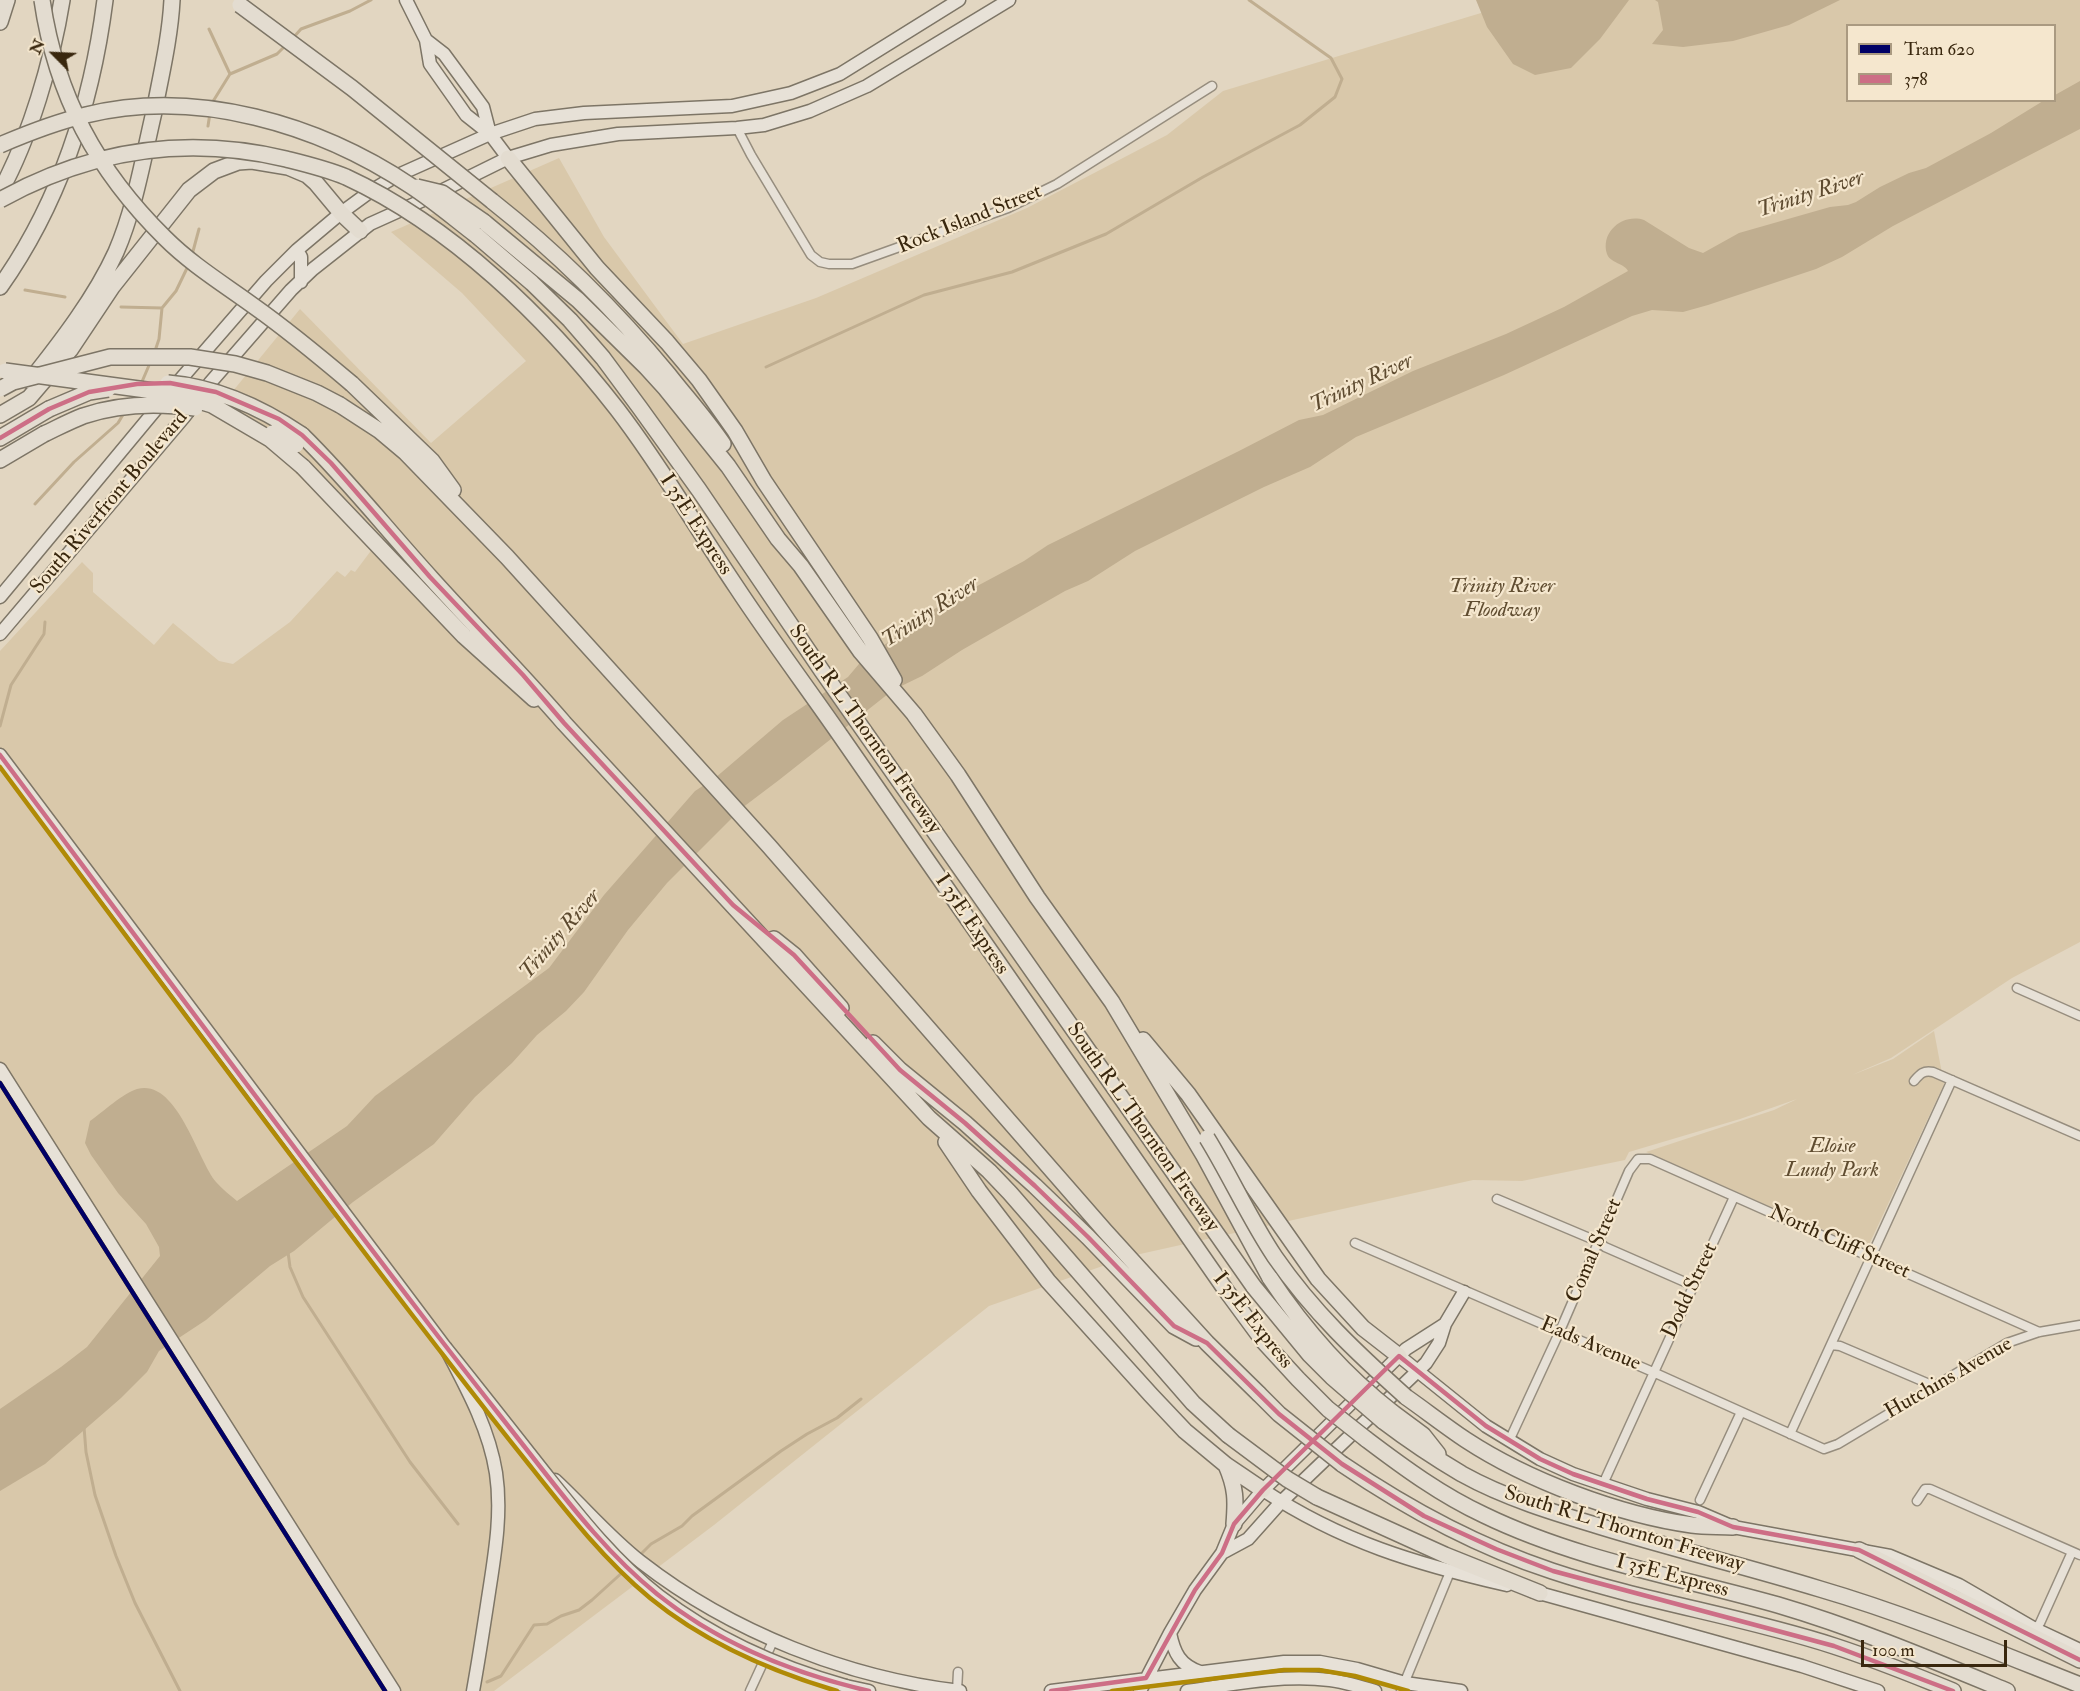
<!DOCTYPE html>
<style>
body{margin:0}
#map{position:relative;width:2080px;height:1691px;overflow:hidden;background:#e2d6c1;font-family:"IM FELL Double Pica",serif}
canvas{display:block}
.legend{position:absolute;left:1846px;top:24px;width:210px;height:78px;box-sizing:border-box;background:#f5e7ce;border:2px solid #aa9a81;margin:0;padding:8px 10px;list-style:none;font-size:18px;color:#39270e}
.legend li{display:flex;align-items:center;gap:12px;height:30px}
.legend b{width:30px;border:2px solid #aa9a81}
.north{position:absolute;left:24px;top:24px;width:60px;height:60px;-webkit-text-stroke:4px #f5e7ce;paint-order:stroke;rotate:294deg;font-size:16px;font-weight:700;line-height:24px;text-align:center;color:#39270e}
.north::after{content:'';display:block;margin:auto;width:21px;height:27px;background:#39270e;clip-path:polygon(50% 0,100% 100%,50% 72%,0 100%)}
.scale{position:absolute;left:1861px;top:1640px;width:146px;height:27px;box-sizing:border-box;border:3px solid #39270e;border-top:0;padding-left:8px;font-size:18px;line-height:21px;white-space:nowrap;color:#39270e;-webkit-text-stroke:4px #f5e7ce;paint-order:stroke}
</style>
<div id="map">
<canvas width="2080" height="1691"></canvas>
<ul class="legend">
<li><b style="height:8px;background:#006"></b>Tram 620</li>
<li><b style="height:8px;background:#cd6e86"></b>378</li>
</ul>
<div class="north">N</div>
<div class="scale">100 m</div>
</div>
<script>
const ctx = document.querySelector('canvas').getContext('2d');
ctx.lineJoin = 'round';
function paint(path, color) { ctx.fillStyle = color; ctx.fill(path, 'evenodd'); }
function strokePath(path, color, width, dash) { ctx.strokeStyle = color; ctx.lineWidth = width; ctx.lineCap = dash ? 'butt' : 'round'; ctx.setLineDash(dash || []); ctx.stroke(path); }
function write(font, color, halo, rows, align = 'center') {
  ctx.font = font + ' "IM FELL Double Pica",serif'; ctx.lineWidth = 4.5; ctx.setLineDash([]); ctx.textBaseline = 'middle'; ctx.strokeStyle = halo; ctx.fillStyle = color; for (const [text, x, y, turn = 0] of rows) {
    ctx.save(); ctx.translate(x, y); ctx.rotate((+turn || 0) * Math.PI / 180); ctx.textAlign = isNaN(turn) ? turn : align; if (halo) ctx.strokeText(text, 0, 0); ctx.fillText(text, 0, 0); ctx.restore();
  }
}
paint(new Path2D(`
 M1524,0H2080V942L2012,978L1891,1058L1852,1075L1893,1059L1934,1031L1944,1084L1867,1249L1646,1152L1774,1110L1797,1099L1740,1119L1629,1152L1625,1160L1522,1181L1473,1180L1131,1256L989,1306L714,1525L494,1691H0V651L82,562L93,573V592L154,645L173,623L219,661L233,664L290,622L337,571L345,577L351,570L355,572L373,548L276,454L215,413L300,309L431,443L526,361L462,293L391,232L559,158L604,237L683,344L816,298L1027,208L1167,135L1223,91ZM1848,26H2054V100H1848Z`), '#d9c8aa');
paint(new Path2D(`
 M1476,0H1629L1600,39L1571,68L1535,75L1513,64L1487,27Z
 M1655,0H1840L1789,25L1733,41L1683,47L1652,44L1663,30L1658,2Z
 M2080,81V129L1893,226L1842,257L1816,269L1708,305L1683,312L1652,310L1632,316L1504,375L1356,437L1310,467L1264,487L1135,551L1088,581L1065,591L962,650L922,676L893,690L779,780L742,808L667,883L628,930L584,992L566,1011L537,1035L512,1063L475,1097L434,1144L353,1202L294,1251L270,1266L206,1320L159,1351L147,1372L121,1398L45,1464L0,1491V1409L61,1367L87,1347L160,1256L159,1247L146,1224L118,1193L91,1155L85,1143L90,1121C103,1112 123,1093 137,1089C177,1078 197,1159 216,1182C222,1189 230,1195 237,1201L347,1126L375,1096L549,968L604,895L695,791L715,778L783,720L848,677L864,658L901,634L936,608L1024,561L1048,545L1239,451L1299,420L1323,415L1413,371L1506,334L1564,307L1628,271C1624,263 1610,263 1607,254C1600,231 1624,213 1644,220L1689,248L1703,253L1739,233L1830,207L1848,205L1856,202L1880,187L1909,173L1926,168L1991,133L2043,101L2054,100L2055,95Z`), '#c0ae90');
strokePath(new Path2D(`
 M209,29L230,74
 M293,38L301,29L350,11L371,0
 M212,103L230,74L277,54L286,45
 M208,126L210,113
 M192,255L199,229
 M25,290L65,297
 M121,307L162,308L159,339L155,351
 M162,308L176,291L189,264
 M766,367L924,295L1012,272L1106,234L1203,177L1300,125L1335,97L1342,79L1331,58L1249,0
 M141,384L150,363
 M35,504L74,462L118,423L124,413
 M0,726L11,685L44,634L45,622
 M288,1252L290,1267L303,1297L410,1462L458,1524
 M84,1427L86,1452L95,1495L116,1556L135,1603L180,1691
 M638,1557L651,1544L682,1526L692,1516L781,1451L807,1434L837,1418L861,1399
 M534,1625L547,1624L561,1616L579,1610L592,1600L625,1570
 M487,1682L501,1676L534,1625`), '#c0ae90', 3);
const street = new Path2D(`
 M737,128L751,155L811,255L820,262L829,264H852L1008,208L1057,184L1212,86
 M2017,988L2080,1016
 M1914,1081C1920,1074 1923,1070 1933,1072L2080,1136
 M1497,1199L1599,1242L1605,1247L1694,1286
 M1355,1243L1653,1372L1824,1449L1838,1444L2007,1343L2039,1332L2080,1325
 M1831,1345L1840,1346L1934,1386
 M1790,1434L1952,1080
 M1509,1441L1559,1333L1629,1171L1638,1159H1650L2039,1332
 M1603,1484L1734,1197
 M1700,1500L1741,1412
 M1917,1501L1925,1489H1930L2080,1555
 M2035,1629L2040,1623L2072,1552
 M750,1691L774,1639
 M957,1691L958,1672
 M1401,1691L1450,1572`);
const secondary = new Path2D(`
 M406,0L426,40L430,64L466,115L490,134L508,158
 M426,40L444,54L483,107L490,134
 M297,250L301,257V282
 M173,388L266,281L297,250L341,213L371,191L396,176L490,134L535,119L584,113L732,106L791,93L840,74L959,0
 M0,597L162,402
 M0,634L184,417L210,383L291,290L313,269L370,224L421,201L508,158L551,145L618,134L737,128L764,125L810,111L867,86L1009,0
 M0,755L445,1347C466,1387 489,1428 496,1473C502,1513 495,1553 489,1592C484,1625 479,1658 473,1691
 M0,1069L394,1691
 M1399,1356L1486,1426L1540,1459L1573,1474L1647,1499L1698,1512L1733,1527L1890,1556L1959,1585L2035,1629L2080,1650
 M555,1480C584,1507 610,1538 641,1562C731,1632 848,1678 960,1691
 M1263,1490C1342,1542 1416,1564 1507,1585
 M1222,1553L1248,1539L1281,1502L1426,1363L1439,1343L1445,1324L1464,1292
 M1532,1591L1802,1666L1878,1691
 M1170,1633C1174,1653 1180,1665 1200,1672
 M846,1686L869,1691
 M1051,1691L1284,1662H1320L1357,1669L1405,1683L1461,1691
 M1140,1691L1170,1633L1195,1590L1222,1553L1234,1524L1263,1490L1399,1356L1406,1349L1445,1324
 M1187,1691C1233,1684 1283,1674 1330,1680C1345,1682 1361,1687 1375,1691`);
const highway = new Path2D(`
 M0,22L7,0
 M508,158L597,268L667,342L699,380L735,431L764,481L870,638L894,680
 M0,192C30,137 52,62 62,0
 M492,201C558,253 616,311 669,375C687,398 707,420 723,444
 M484,222L578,300L646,367L666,389L728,466L778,539L801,566L861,652L914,714L958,775L1037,897L1112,1002L1204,1156L1270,1278
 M476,235L532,283L570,320L603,358L640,408L699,490L822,671L1254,1287
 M0,287C60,202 92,102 105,0
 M30,381C61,342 95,298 116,252C135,208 143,159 154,112C161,75 170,38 172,0
 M352,384L432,461L453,490
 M340,405L380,431L405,452L507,557L769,846L1105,1231L1207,1343L1259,1394
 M0,415L29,398L70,350L112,287L189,190L214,171L238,162L252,161L288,167L307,175L316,183L341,213L360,231
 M302,435C348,480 388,531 431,578C475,627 521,673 564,723L929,1118L989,1171L1010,1193L1193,1403L1228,1435
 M0,438L49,409
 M0,460L44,434
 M303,467L464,636L534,699
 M774,939L794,955L841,1008
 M1143,1040L1188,1094L1318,1279L1363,1328L1399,1356
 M873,1043L900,1070L965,1123L1035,1186L1088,1237L1174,1326L1196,1338
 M946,1142L979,1191L1048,1281L1151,1395L1185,1431L1226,1465L1263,1490
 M1406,1397C1426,1411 1445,1426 1466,1440C1527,1480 1619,1515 1692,1525C1705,1527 1720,1526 1733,1527
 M1392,1412L1423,1435L1438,1454
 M1383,1421C1408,1440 1435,1458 1462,1474C1505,1498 1555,1513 1602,1527C1674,1549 1748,1567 1820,1589C1909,1615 1994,1651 2080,1685
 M1366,1439C1403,1467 1441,1495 1484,1515C1577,1560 1679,1577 1778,1605C1856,1628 1932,1660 2007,1691
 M1342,1464C1408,1509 1476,1546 1552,1571C1645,1602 1742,1616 1834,1646C1874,1659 1914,1675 1953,1691
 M1226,1465C1236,1488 1236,1500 1234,1524
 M1317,1497L1445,1555L1540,1593
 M1859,1550L2080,1660`);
strokePath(street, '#968d7e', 11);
strokePath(secondary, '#7d7566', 15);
strokePath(highway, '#7d7566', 18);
strokePath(street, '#e7e1d7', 8);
strokePath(secondary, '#e7e1d7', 12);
strokePath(highway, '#e3dcd0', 15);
const secondaryBridge = new Path2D(`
 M445,1347C478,1388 511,1430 544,1472C579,1516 614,1561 659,1596C715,1639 778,1667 846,1686`);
const highwayBridge = new Path2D(`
 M42,0C56,96 97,171 165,238C192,265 225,285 255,307C289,331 320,357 352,384
 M240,5L352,88L492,201
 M0,145C28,133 56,122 86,115C197,88 318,124 411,186C434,201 455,219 476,235
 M417,187L442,193L484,222
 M0,200C90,150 185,135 286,159C306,164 327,169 346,177C452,226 546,318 617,409C661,466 697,529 737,588C770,638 806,686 840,735C968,920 1096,1105 1225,1289L1264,1342L1298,1379L1328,1409L1366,1439
 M5,371L176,394L212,405L270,439L303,467
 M168,383C216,387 262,408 302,435
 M0,389L13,382L110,357H190L235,364L267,373L317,393L340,405
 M49,409L89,392L108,389
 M272,433L296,445
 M44,434C57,428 70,421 83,416C118,404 159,403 195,408
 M1207,1138C1231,1177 1250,1220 1275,1257C1313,1312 1357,1353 1406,1397
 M1270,1278C1304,1329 1343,1374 1392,1412
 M1254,1287L1310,1355L1332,1377L1383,1421
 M1259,1394L1279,1414L1342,1464
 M1228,1435L1287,1479L1317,1497`);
strokePath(secondaryBridge, '#7d7566', 15, []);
strokePath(highwayBridge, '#7d7566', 18, []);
strokePath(secondaryBridge, '#e7e1d7', 12);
strokePath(highwayBridge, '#e3dcd0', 15);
strokePath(new Path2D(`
 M0,438L49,409L89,392L137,384L170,383L216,392L279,419L302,435L331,463L430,577L523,675L564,723L733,905L794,955L900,1070L965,1123L1035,1186L1088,1237L1174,1326L1207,1343L1279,1414L1342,1464L1424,1516L1496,1549L1553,1571L1834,1646L1953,1691
 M0,755C140,942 279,1129 421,1314C459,1364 499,1414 538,1464C574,1510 611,1557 657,1594C719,1644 792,1673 869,1691
 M1051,1691L1146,1678L1195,1590L1222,1553L1234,1524L1263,1490L1399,1356L1486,1426L1540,1459L1573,1474L1647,1499L1698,1512L1733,1527L1859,1550L2080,1660`), '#cd6e86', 4.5);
strokePath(new Path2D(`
 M0,767C137,951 274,1135 413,1316C451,1365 488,1414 527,1462C565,1510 603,1559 650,1598C705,1643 770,1671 837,1691
 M0,1083L385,1691
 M1112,1691L1284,1670H1319L1355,1676L1408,1691`), '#b08a06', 4.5);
strokePath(new Path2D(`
 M0,1083L385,1691`), '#006', 4.5);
write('21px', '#39270e', '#f5e7ce', [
 ["Rock Island Street",970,220,-22],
 ["South Riverfront Boulevard",110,503,-50],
 ["I 35E Express",695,525,57],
 ["South R L Thornton Freeway",864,730,55],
 ["I 35E Express",971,925,56],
 ["South R L Thornton Freeway",1142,1128,55],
 ["North Cliff Street",1839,1243,24],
 ["Comal Street",1595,1251,-67],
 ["Dodd Street",1691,1291,-65],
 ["I 35E Express",1252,1321,52],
 ["Eads Avenue",1590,1345,23],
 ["Hutchins Avenue",1949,1379,-30],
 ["South R L Thornton Freeway",1624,1530,17],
 ["I 35E Express",1672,1577,15]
]);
write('italic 21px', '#5f4c30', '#f5e7ce', [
 ["Trinity River",1502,587],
 ["Floodway",1502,611],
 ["Eloise",1832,1147],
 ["Lundy Park",1832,1171]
]);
write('italic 22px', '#5d4a2f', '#f5e7ce', [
 ["Trinity River",1811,195,-18],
 ["Trinity River",1362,384,-25],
 ["Trinity River",931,613,-33],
 ["Trinity River",561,935,-49]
]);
</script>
